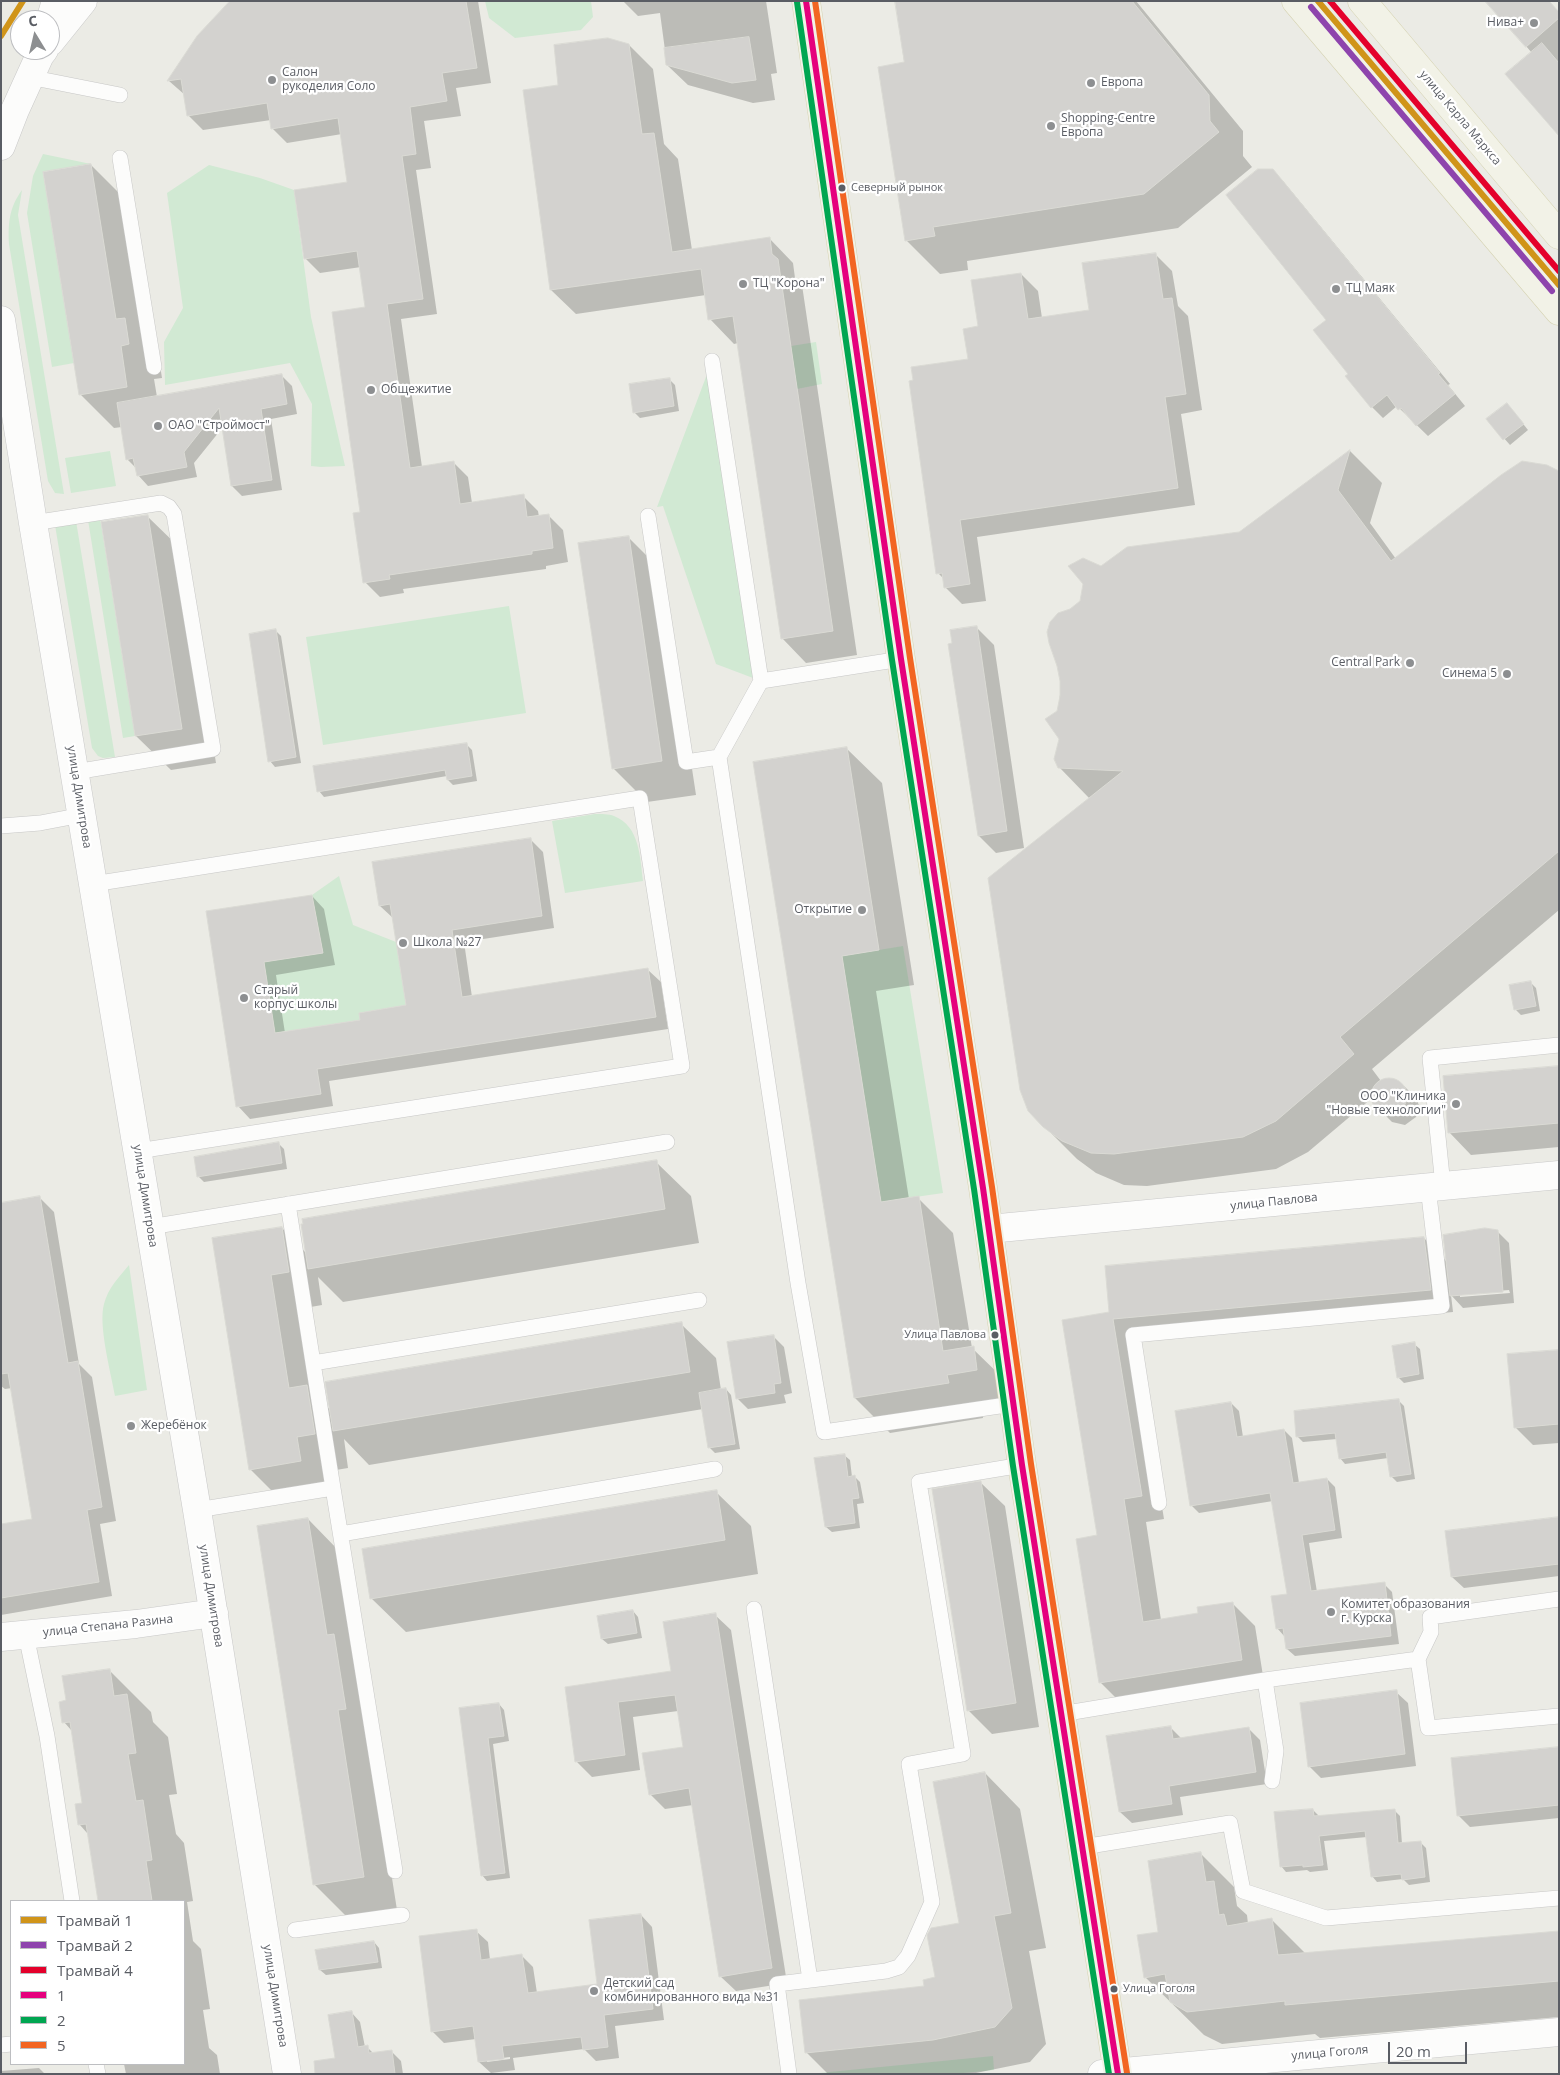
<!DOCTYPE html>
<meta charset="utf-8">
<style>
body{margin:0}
#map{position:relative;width:1560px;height:2075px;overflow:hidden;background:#ebebe5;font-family:"Open Sans",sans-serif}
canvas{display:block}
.frame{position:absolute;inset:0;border:2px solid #5a5d64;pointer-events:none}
.legend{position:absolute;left:10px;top:1900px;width:175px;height:165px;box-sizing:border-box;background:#fff;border:1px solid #bdbec1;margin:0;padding:6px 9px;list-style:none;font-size:15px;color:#5a5d64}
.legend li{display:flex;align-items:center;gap:10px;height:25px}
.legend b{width:25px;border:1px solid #bdbec1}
.north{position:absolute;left:10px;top:10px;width:50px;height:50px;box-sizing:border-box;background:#fff;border:1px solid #bdbec1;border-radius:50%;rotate:351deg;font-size:14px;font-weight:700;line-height:20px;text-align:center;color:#5a5d64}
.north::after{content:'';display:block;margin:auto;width:18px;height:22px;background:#8d8f91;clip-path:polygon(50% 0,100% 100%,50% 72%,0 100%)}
.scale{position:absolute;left:1388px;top:2042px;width:79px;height:22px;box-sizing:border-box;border:2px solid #5a5d64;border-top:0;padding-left:6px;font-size:15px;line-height:18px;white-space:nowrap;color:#5a5d64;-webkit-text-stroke:4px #fff;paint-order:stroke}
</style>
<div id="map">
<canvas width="1560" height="2075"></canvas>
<div class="frame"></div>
<ul class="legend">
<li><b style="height:6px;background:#d09419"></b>Трамвай 1</li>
<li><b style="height:6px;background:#8e44ad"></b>Трамвай 2</li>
<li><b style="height:6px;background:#e4002b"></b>Трамвай 4</li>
<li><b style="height:6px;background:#e5007d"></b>1</li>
<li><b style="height:6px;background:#00a651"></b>2</li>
<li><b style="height:6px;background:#f26522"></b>5</li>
</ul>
<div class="north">С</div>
<div class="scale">20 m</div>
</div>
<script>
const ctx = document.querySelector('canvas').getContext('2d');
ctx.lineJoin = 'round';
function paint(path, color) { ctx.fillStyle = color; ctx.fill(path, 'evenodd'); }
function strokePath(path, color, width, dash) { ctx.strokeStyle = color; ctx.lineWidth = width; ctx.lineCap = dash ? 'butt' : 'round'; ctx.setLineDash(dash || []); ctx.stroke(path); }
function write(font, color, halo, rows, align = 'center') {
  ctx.font = font + ' "Open Sans",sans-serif'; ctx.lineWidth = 4.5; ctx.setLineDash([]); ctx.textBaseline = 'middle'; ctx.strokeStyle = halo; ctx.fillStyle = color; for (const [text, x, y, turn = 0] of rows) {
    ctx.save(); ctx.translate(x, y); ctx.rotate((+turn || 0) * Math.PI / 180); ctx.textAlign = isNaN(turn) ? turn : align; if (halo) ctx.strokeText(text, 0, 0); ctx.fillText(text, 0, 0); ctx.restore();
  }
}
paint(new Path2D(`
 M485,1H591L593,17L581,30L515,38L489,18Z
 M43,154L91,164L43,172L74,363L52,367L27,213L33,176Z
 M209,165L260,178L294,190L311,317L345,466L321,467L311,466L312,404L290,363L165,385L164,342L183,308L167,193Z
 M22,190L18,215L64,494L55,493L48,481L9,244C8,223 9,208 22,190Z
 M816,342L822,384L797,389L791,346Z
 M712,361L761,681L716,664L663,506L657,507Z
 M110,451L116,486L71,493L65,458Z
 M100,518L135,736L123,738L88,520Z
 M76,521L115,757L103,758L98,756L92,748L55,525Z
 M509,606L526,713L323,745L306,637Z
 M595,814C601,814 609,814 614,816C640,826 640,858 643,881L565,893L552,821Z
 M339,876L353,925L396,942L406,1005L359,1013L360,1020L275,1033L264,962L323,953L312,895Z
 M903,946L943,1193L881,1202L842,956Z
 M129,1265L147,1390L115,1396C111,1373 98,1325 104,1304C108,1288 119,1277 129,1265Z
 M993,2056L994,2070L954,2074H809Z`), '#d1e9d3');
paint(new Path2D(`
 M232,1H478L491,83L456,88L461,116L424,121L431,168L416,170L437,314L401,319L422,467L453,462L468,477L472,503L523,496L538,511L539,517L548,515L563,530L568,562L546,566V569L403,589L404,593L380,597L365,582L367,309L361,267L320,273L305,258L349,183L342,134L287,143L272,128L271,120L203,130L188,115L185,95L169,81L198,37Z
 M623,1H766L777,73L771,74L775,100L753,103L688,85L667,65L660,13L638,16Z
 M896,1H1136L1243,131V156L1252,167L1178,228L967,261L968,270L940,274L906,240V63Z
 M1487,1L1559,13V134L1532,53Z
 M629,45L653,69L664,144L678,159L692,250L769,238L793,263L795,278L802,285L857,655L806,663L782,638L738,343L734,344L710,319L706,295L576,314L551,290L560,86Z
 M91,165L125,199L158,353L162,378L154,379L157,397L282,376L292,386L297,414L271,419L282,490L242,496L232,486L223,427L194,463L197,477L148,486L138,475L136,468L127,459L122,427L114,428L80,394Z
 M1272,170L1283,181L1450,384L1448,385L1465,406L1428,436L1397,406L1383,418L1372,407L1350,374Z
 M1155,254L1172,271L1178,306L1188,316L1202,410L1181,414L1195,505L977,537L986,601L962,604L945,587L944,579L938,573L969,360L979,328L1021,274L1038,291L1042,318L1090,311Z
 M670,380L675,385L679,411L640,418L634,412Z
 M1512,410L1528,430L1510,445L1488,420Z
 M1350,451L1382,483L1370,523L1396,559L1559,473V910L1372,1069L1381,1081L1392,1079L1404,1086L1416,1098L1420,1108L1416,1117L1405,1125L1392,1122L1375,1105L1372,1098L1308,1152L1276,1169L1147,1186L1124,1185L1096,1173L1077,1159L1044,1126L1090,799L1059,767L1061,738L1058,711L1070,611L1081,602L1101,567L1239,534Z
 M147,516L182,550L216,763L171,770L136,736Z
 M628,537L662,571L696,795L647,802L613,768Z
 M976,627L994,645L1024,848L996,853L979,836Z
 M276,631L281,636L301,763L275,767L270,761Z
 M466,744L472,750L477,781L453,785L448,780L447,776L324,797L319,791Z
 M846,748L882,783L914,985L876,991L909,1199L918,1198L953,1233L972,1348L1008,1383L1012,1405L982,1410L983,1418L890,1433L855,1398L754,763Z
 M530,839L543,852L554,928L464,942L472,997L648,970L661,982L668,1029L329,1081L333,1106L250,1119L238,1106L208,912L312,896L324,909L335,965L276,975L285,1033L362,1021L407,1006L393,918L380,906Z
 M1530,982L1536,988L1540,1011L1521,1015L1516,1010L1511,986Z
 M1559,1067V1147L1471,1155L1449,1132Z
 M279,1144L284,1149L287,1169L204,1182L198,1176Z
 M656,1162L691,1196L699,1243L343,1302L318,1277L322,1305L305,1308L319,1398L331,1411L681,1324L716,1358L721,1390L726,1389L731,1395L740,1449L715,1453L709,1447L703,1409L369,1465L344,1439L348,1468L330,1471L334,1495L284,1503L250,1469L214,1239L282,1228L306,1253Z
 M40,1198L54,1212L79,1364L92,1377L116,1521L100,1524L112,1596L1,1615V1525L33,1520L12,1388L5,1389L1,1386V1204Z
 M1497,1231L1509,1243L1514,1303L1463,1308L1451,1295L1453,1312L1135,1341L1164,1519L1146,1522L1161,1620L1199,1614L1232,1603L1255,1626L1264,1682L1123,1705L1100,1682L1099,1536L1111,1313L1424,1238L1447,1262ZM1509,1290L1510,1293L1460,1297V1294Z
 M773,1336L784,1347L792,1393L784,1395L786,1403L748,1409L737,1398Z
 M1414,1344L1420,1349L1424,1379L1404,1383L1398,1377Z
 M1559,1351V1443L1533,1445L1515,1427Z
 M1398,1400L1404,1406L1415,1479L1397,1482L1391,1476L1388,1458L1345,1464L1340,1458L1337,1439L1303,1442L1297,1436Z
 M1231,1403L1239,1411L1243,1437L1284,1430L1292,1438L1299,1483L1327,1479L1335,1487L1342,1538L1309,1543L1317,1592L1384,1584L1392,1592L1399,1644L1295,1656L1287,1649L1285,1637L1277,1628L1289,1595L1273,1501L1199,1513L1191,1505Z
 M844,1455L850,1460L852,1477H855L860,1482L864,1503L857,1504L860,1528L832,1532L826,1527Z
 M981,1483L1005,1506L1039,1727L992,1734L968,1710Z
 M716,1492L751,1526L758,1574L406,1632L371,1598Z
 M308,1519L341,1553L397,1910L348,1918L314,1884Z
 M1559,1519V1576L1464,1588L1452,1577Z
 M633,1611L638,1617L642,1638L608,1644L602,1639Z
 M715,1615L731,1630L787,1983L736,1991L720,1976L693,1805L665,1809L650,1794L684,1748L678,1711L633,1717L640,1770L592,1777L577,1762L566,1688L672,1672Z
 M109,1670L151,1712L153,1722L168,1737L177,1794L169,1795L176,1834L184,1843L193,1901L187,1902L193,1941L201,1949L210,2009L203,2010L209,2048L217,2055L220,2074H126L124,2064H184V1901H99L88,1834L80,1825L84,1804L72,1731L64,1722L68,1702Z
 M1396,1692L1408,1703L1416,1766L1321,1778L1309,1766Z
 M499,1704L504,1710L509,1741L493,1744L510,1878L487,1881L482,1875L460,1709Z
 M1170,1727L1182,1739L1248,1728L1260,1740L1267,1784L1180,1797L1183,1815L1132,1823L1120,1812Z
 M1559,1748V1818L1470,1827L1458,1815Z
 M985,1773L1020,1809L1046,1948L1029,1951L1046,2044L1030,2062L971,2074H828L806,2052L925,1987L937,1978L960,1924Z
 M1313,1810L1319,1816L1394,1810L1400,1816L1402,1844L1420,1842L1426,1848L1430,1882L1409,1885L1403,1879L1377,1882L1372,1876L1367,1837L1324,1841L1328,1870L1310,1872L1307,1870L1286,1872L1281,1866Z
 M1201,1854L1234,1887L1237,1906L1247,1915L1248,1924L1272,1920L1305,1953L1559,1932V2017L1320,2038L1315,2034L1222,2044L1204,2035L1145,1977L1160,1933Z
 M641,1915L652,1927L664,2020L615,2026L619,2058L596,2061L584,2049L513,2058L515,2070L491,2073L479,2062L476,2039L444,2043L432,2031L476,1931L488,1942L490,1960L521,1955L533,1967L537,1993L598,1985ZM510,2057V2059L487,2062V2060Z
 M374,1942L379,1948L382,1968L326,1975L320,1970Z
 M351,2012L360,2022L365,2047H367L374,2054L391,2051L401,2061L403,2074H338Z
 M39,2068L45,2074H1V2071Z`), '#0003');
const building = new Path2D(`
 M230,1H466L477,68L442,73L447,101L410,107L416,154L402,156L423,299L387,304L410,468L454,461L460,504L524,494L527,517L549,514L553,548L532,551V554L389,575L390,579L363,583L353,513L360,512L332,312L365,307L357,251L304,259L294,190L347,182L338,118L271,129L267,103L187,116L181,79L167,81L197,36Z
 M895,1H1132L1209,95L1210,121L1219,132L1144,194L933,227L935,236L905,241L878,67L904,62Z
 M1485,1H1549L1559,12V18L1526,47Z
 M749,37L756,80L732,83L666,65L664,48Z
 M608,38L629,44L642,134L654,133L672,252L770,237L772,254L778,259L833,631L781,639L733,316L708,320L701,269L550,290L523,90L558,85L554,45Z
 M1542,43L1559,63V136L1505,74Z
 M91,164L116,319L125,318L129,344L121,346L127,387L79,395L43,172Z
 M1258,169H1273L1440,373L1438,374L1455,394L1416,426L1401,408L1398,410L1387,395L1371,408L1345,376L1348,374L1313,330L1326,320L1226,195Z
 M1156,253L1163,299L1172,298L1186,394L1165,397L1178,488L960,520L970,584L944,588L942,573L936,574L909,381L913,380L911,367L968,359L963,329L978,326L971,280L1021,273L1028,319L1089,310L1082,263Z
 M282,374L287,404L261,409L272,480L231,486L219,408L184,452L187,467L137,476L133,458L126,460L117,403Z
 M670,378L674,406L633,413L629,384Z
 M1507,403L1524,424L1503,440L1486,419Z
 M1350,450L1338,490L1391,561L1501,475L1522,461L1547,465L1559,471V851L1340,1037L1354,1054L1276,1121L1243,1137L1114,1154L1091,1153L1062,1141L1043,1127L1028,1111L1020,1090L988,878L1123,771L1058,768L1054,759L1059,739L1045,719L1057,711L1060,696V681L1057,666L1049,643L1047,632L1050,622L1058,613L1070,609L1080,601L1083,584L1068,566L1083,558L1101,566L1127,547L1239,532Z
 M148,515L182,729L135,736L101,522Z
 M629,536L662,761L612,769L578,543Z
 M977,626L1007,831L978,836L948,644L952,643L950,630Z
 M276,629L296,757L268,762L249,634Z
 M467,743L472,776L447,780L445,770L317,792L313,766Z
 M847,747L879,950L842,956L881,1202L919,1196L943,1351L974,1346L977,1370L947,1375L949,1383L854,1398L753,762Z
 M531,838L542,916L452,930L462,997L648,968L656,1017L317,1069L321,1094L236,1107L206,911L312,895L323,953L264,962L275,1033L360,1020L359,1013L406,1005L390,904L379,906L372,862Z
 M1531,981L1536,1006L1514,1010L1509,985Z
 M1559,1066V1123L1448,1133L1443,1076Z
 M1371 1096a18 18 0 1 1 36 0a18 18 0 1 1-36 0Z
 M279,1142L282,1163L197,1177L194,1157Z
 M657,1160L665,1209L308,1269L301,1224H303L302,1219Z
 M40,1196L68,1363L78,1361L102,1507L87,1510L99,1582L1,1598V1524L32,1519L8,1373L1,1374V1203Z
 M282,1227L289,1272L271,1275L289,1388L307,1385L315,1434L297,1437L301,1461L249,1470L212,1238Z
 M1485,1228L1498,1230L1503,1292L1450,1296L1443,1235Z
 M1424,1237L1431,1290L1113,1319L1142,1496L1124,1499L1143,1622L1198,1613L1197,1607L1233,1602L1242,1660L1099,1683L1076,1539L1097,1535L1062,1320L1109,1312L1105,1266Z
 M682,1322L690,1372L333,1431L325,1382Z
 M774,1335L781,1383L774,1384L775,1393L736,1399L727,1342Z
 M1415,1342L1419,1374L1397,1378L1392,1346Z
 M1559,1350V1424L1514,1428L1507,1354Z
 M726,1388L735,1444L708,1448L699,1393Z
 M1399,1399L1411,1474L1390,1477L1386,1452L1339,1459L1335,1433L1296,1437L1294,1411Z
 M1231,1402L1237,1437L1284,1429L1293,1483L1327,1478L1335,1530L1302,1535L1311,1591L1385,1582L1391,1636L1286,1649L1283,1628L1276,1629L1271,1596L1287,1594L1270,1493L1190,1506L1175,1411Z
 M845,1454L848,1477L855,1475L859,1498L852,1499L855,1523L825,1527L814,1458Z
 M981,1481L1016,1703L967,1711L932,1489Z
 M717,1490L725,1540L370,1599L362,1549Z
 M1559,1517V1564L1451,1577L1445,1531Z
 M308,1518L327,1635L334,1634L346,1709L338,1710L364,1877L313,1885L257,1526Z
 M633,1610L637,1633L601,1639L597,1616Z
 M716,1613L772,1968L719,1977L689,1788L649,1795L642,1753L683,1747L675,1695L618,1702L625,1755L575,1762L565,1687L671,1671L663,1622Z
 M110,1669L114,1696L127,1694L136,1753L128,1754L136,1801L143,1800L152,1860L146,1861L152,1901H98L86,1824L78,1825L75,1804L82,1803L70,1722L62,1723L59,1702L66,1700L62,1676Z
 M1397,1690L1405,1754L1308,1767L1300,1703Z
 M499,1703L504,1736L488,1738L505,1873L481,1876L459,1708Z
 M1171,1726L1173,1739L1249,1727L1256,1772L1169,1786L1172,1804L1119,1812L1106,1736Z
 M1559,1747V1805L1457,1816L1451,1758Z
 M985,1772L1011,1913L994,1916L1012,2008L995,2027L933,2040L805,2053L799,2000L924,1986L923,1980L935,1977L927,1935L931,1928L959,1923L933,1782Z
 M1313,1809L1314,1816L1395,1809L1398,1843L1421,1841L1425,1877L1402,1880L1401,1874L1371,1877L1365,1831L1319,1836L1323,1865L1303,1867V1865L1280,1867L1274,1812Z
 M1201,1852L1206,1882L1214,1881L1219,1915L1224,1914L1227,1926L1272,1918L1278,1955L1559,1931V1981L1285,2005V2001L1187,2012L1170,2002L1165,1974L1144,1978L1137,1935L1158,1932L1148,1861Z
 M641,1914L653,2009L604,2015L608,2047L583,2050L581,2037L502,2046L504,2059L478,2062L473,2026L431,2032L419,1936L477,1929L481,1960L522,1954L528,1993L597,1984L589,1920Z
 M374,1941L378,1962L319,1970L315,1950Z
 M352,2011L358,2047L368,2045L369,2053L392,2050L395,2074H315L314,2061L335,2058L328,2015Z`);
paint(building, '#d3d2cf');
strokePath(building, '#dadad4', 1);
const lane = new Path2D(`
 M29,77L120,95
 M120,158L154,367
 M712,361L761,681L901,659
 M648,516L686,762L719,757
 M33,523L161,503L169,507L174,514L213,749L75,772
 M761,681L719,757L798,1283L824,1432L1013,1404
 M1,826L40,823L82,815
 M93,884L640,798L682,1066L138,1151
 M1443,1186L1430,1058L1559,1045
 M288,1204L313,1363
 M150,1227L667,1142
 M333,1488L395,1871
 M1159,1503L1133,1335L1442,1306L1428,1187
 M197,1510L333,1488L313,1363L699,1300
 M341,1534L715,1469
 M754,1609L810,1980
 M26,1635L47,1736L72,1901
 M1418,1659L1428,1728L1559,1716
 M1265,1680L1276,1751L1272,1781
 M1061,1714L1265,1680L1418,1659L1431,1632L1430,1617L1559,1599
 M1083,1847L1230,1823L1243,1891L1326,1918L1559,1898
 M295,1930L402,1915
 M1,2045L11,2044
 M96,2064L98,2074
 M789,2074L777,1984L886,1971L899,1967L908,1956L932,1902L909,1764L963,1754L919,1482L1022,1465`);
const secondary = new Path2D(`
 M50,21L56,1
 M50,42L83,1
 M1,146L15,110L40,55L44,50
 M1,320L33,523L197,1510L287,2074
 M989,1229L1559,1175
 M1,1637L136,1624L214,1613
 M1102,2074L1559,2032`);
const primary = new Path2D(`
 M806,1L901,659L983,1188L1022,1465L1118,2074
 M1296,1L1559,311
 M1362,1L1559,235`);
strokePath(lane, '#c7c7c6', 16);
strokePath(secondary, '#c8c8c8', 29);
strokePath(primary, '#d5d2b1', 29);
strokePath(lane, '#fcfcfb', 15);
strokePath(secondary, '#fcfcfb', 28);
strokePath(primary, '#f2f2e7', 28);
strokePath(new Path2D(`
 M806,1L901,659L983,1188L1022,1465L1118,2074`), '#e5007d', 6);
strokePath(new Path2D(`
 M797,2L892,660L974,1189L1013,1466L1109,2074`), '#00a651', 6);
strokePath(new Path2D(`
 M815,1L910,658L992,1187L1031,1464L1127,2073`), '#f26522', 6);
strokePath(new Path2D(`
 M1318,1L1559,285
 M1,36L23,1`), '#d09419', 6);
strokePath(new Path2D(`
 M1311,7L1552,291`), '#8e44ad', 6);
strokePath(new Path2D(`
 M1330,1L1559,271`), '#e4002b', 6);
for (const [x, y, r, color] of [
 [1534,23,5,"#8d8f91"],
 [272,80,5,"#8d8f91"],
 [1091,83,5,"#8d8f91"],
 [1051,126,5,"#8d8f91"],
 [842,188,4.5,"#5a5d64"],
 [743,284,5,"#8d8f91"],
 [1336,289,5,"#8d8f91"],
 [371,390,5,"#8d8f91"],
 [158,426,5,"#8d8f91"],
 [1410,663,5,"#8d8f91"],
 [1507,674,5,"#8d8f91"],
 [862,910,5,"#8d8f91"],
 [403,943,5,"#8d8f91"],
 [244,998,5,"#8d8f91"],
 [1456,1104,5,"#8d8f91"],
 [995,1335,4.5,"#5a5d64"],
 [131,1426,5,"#8d8f91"],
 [1331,1612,5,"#8d8f91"],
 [1114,1989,4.5,"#5a5d64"],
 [594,1991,5,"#8d8f91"]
]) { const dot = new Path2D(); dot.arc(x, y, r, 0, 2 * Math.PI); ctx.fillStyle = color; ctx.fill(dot); strokePath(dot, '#fff', 2); }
write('11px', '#5a5d64', '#fff', [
 ["Северный рынок",851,188],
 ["Улица Павлова",986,1335,"right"],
 ["Улица Гоголя",1123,1989]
], 'left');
write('12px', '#5a5d64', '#fff', [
 ["Нива+",1524,23,"right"],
 ["Салон",282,73],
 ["рукоделия Соло",282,87],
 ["Европа",1101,83],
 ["Shopping-Centre",1061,119],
 ["Европа",1061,133],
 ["ТЦ \"Корона\"",753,284],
 ["ТЦ Маяк",1346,289],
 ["Общежитие",381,390],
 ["ОАО \"Строймост\"",168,426],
 ["Central Park",1400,663,"right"],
 ["Синема 5",1497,674,"right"],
 ["Открытие",852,910,"right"],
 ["Школа №27",413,943],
 ["Старый",254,991],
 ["корпус школы",254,1005],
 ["ООО \"Клиника",1446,1097,"right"],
 ["\"Новые технологии\"",1446,1111,"right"],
 ["Жеребёнок",141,1426],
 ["Комитет образования",1341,1605],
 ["г. Курска",1341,1619],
 ["Детский сад",604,1984],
 ["комбинированного вида №31",604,1998]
], 'left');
write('12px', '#5a5d64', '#fff', [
 ["улица Карла Маркса",1460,118,50],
 ["улица Димитрова",79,797,81],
 ["улица Димитрова",145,1196,81],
 ["улица Павлова",1274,1202,-6],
 ["улица Димитрова",211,1596,81],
 ["улица Степана Разина",108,1626,-6],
 ["улица Димитрова",275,1996,81],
 ["улица Гоголя",1330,2053,-5]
]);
</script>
